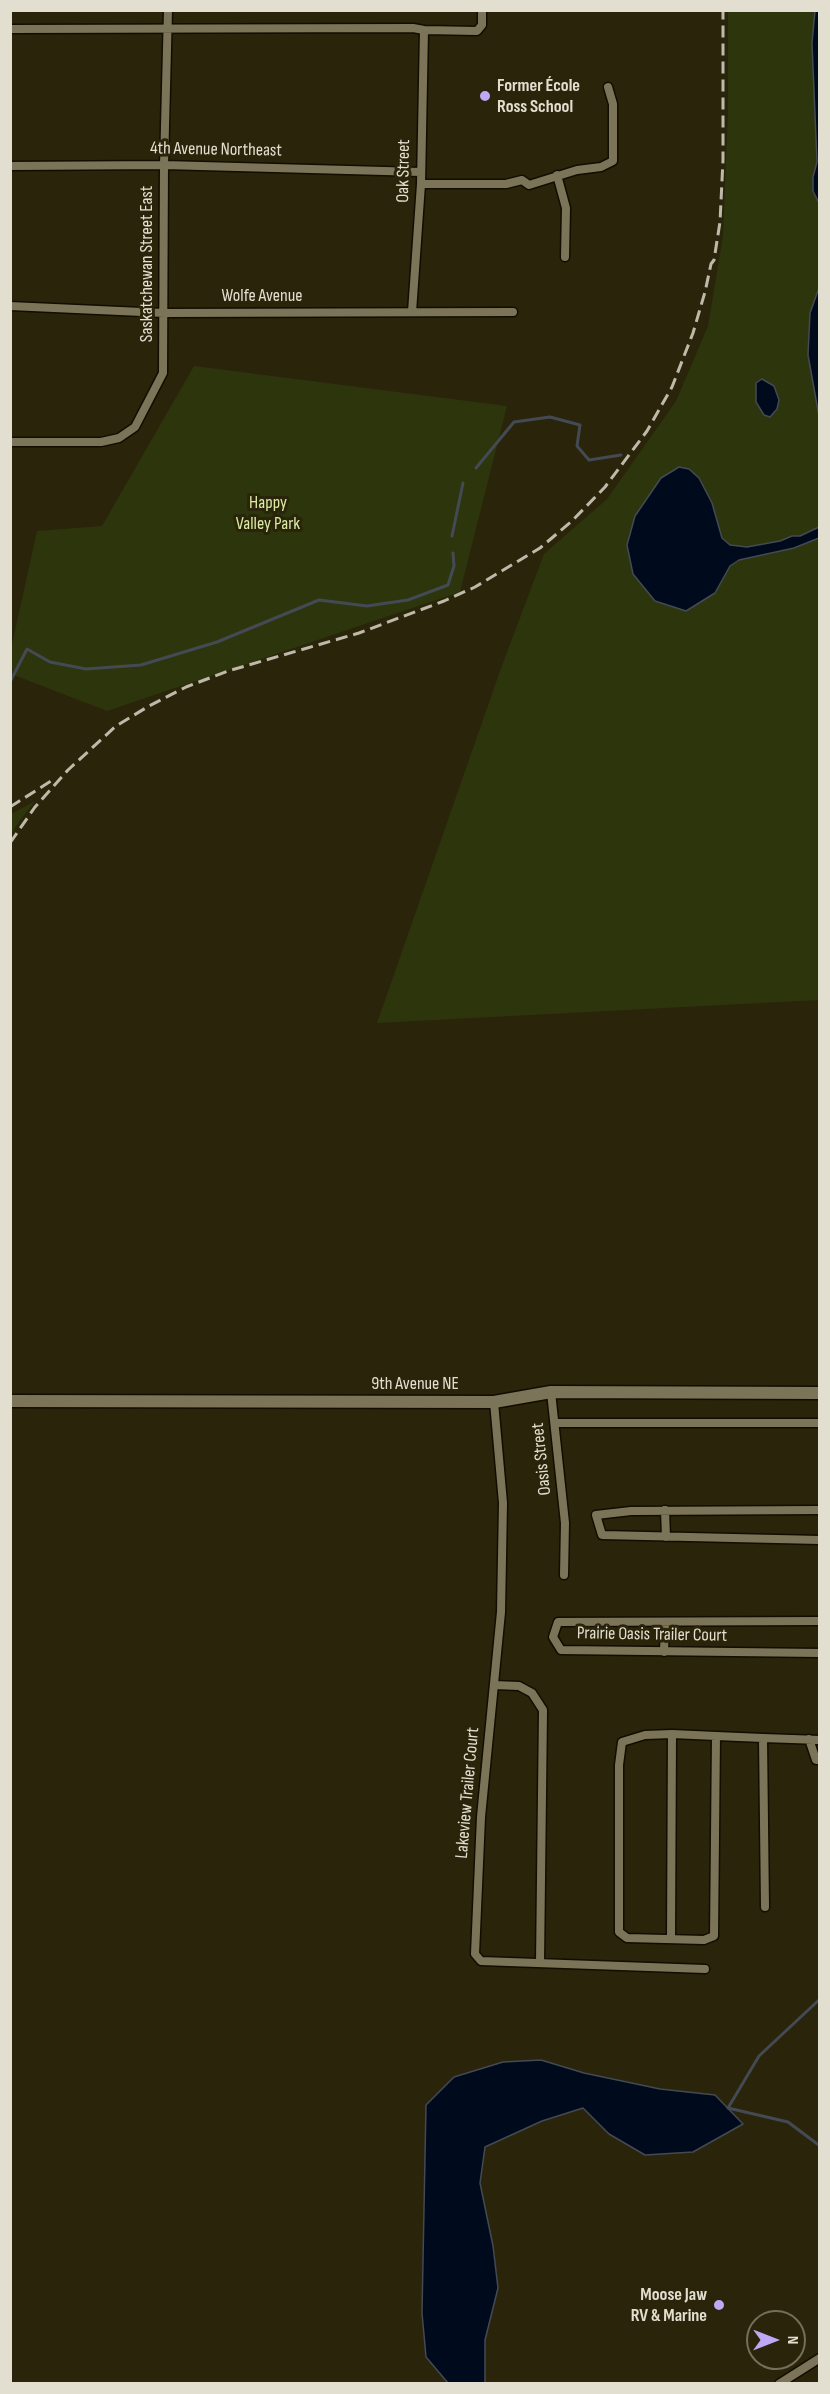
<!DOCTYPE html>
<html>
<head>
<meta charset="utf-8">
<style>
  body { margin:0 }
  #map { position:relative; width:830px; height:2394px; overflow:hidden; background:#2a240a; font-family:"Sofia Sans Condensed",sans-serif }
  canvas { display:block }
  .frame { position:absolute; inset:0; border:12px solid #e3dfd0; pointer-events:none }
  .north { position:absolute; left:746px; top:2310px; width:60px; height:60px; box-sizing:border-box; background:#2a240a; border:2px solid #746f59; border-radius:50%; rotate:90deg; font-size:16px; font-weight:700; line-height:24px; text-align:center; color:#e3dfd0 }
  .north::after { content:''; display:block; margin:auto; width:21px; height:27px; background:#bea9f5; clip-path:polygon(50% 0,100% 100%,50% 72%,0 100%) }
</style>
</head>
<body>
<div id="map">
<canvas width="830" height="2394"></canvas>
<div class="frame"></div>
<div class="north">N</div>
</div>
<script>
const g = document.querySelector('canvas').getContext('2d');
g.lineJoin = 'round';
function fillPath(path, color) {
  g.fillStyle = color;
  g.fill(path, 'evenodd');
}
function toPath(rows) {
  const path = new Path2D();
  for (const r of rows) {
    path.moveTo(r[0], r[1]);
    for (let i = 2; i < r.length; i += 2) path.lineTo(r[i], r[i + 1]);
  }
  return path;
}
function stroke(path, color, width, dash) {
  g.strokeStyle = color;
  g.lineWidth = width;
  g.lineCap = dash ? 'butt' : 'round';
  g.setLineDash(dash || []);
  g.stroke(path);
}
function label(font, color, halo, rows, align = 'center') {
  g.font = font + ' "Sofia Sans Condensed",sans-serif';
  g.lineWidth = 6;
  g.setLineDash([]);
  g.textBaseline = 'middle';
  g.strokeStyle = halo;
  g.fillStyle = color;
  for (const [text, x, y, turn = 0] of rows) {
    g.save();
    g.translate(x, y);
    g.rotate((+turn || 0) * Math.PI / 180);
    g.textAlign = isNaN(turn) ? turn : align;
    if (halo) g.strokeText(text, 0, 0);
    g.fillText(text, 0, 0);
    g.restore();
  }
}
fillPath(toPath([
  [728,11,819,11,819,1000,377,1023,500,671,544,554,607,499,676,401,708,326,723,236,728,112],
  [194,366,507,406,460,592,107,711,11,674,11,649,37,531,102,526],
  [35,801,16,826,11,835,11,814]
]), '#2d350d');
const water = toPath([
  [815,11,820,11,819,203,813,191,813,177,817,162,812,43,815,11],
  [819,288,819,416,808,355,810,313,819,288],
  [762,379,774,386,779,400,777,409,770,417,764,415,756,402,756,383,762,379],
  [679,467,689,469,699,478,712,503,722,538,730,545,747,547,780,541,792,536,800,536,819,527,819,538,794,548,739,560,730,566,715,593,686,611,655,601,633,574,627,545,635,516,661,478,679,467],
  [541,2060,584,2073,660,2089,715,2095,743,2124,693,2152,645,2155,609,2134,583,2108,542,2121,485,2147,480,2183,493,2246,498,2288,485,2340,485,2383,448,2383,426,2357,422,2313,426,2105,454,2077,503,2062,541,2060]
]);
fillPath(water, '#000a1d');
stroke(water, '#444a53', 1.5);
stroke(toPath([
  [476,468,514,422,550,417,580,425,577,446,589,460,621,455],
  [452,536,463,483],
  [10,682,27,649,50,662,86,669,141,665,217,642,319,600,367,606,408,600,448,585,454,566,453,553],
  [820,1999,759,2056,728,2108,788,2122,820,2146]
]), '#444a53', 3);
const street = toPath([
  [10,29,413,28,424,30,477,31,482,25,482,10],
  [10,166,164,165,421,172],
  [557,175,566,208,565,257],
  [421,184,506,184,522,180,529,185,577,170,601,167,613,161,613,104,608,87],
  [10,306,164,313,513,312],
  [412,312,421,184,424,30],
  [10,442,101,442,119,438,135,427,163,373,164,165,168,10],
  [551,1392,565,1523,564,1575],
  [494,1402,503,1503,501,1612,481,1817,475,1954,481,1961,705,1969],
  [555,1423,820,1423],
  [665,1510,666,1537],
  [820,1510,631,1511,596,1515,602,1535,820,1540],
  [820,1621,558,1622,553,1637,561,1650,820,1653],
  [664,1652,665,1623],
  [494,1685,519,1686,532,1693,543,1710,540,1963],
  [716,1736,714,1936,704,1940,627,1938,619,1932,619,1765,622,1742,645,1735,672,1734,716,1736,763,1738,820,1740],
  [763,1738,765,1907],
  [809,1739,816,1760,820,1760],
  [671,1939,672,1734],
  [779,2384,820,2358]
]);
const secondary = toPath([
  [10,1401,494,1402,551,1392,820,1393]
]);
stroke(street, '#130d00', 11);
stroke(secondary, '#130d00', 15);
stroke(street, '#7c7459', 8);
stroke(secondary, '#7c7459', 12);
stroke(toPath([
  [10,807,51,781],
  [10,843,35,807,68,770,116,726,149,706,186,687,228,671,359,633,444,601,475,587,540,548,572,521,605,487,647,431,672,387,693,333,705,292,711,264,714,260,720,222,723,160,723,10]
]), '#bebaa9', 3, [12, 6]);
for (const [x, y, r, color] of [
  [485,96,6,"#bea9f5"],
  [719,2305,6,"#bea9f5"]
]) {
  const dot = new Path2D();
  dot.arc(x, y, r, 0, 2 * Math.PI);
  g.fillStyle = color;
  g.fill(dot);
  stroke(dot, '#2a240a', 2);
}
label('bold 18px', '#e3dfd0', '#2a240a', [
  ["Former École",497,86],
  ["Ross School",497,107],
  ["Moose Jaw",707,2295,"right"],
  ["RV & Marine",707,2316,"right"]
], 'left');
label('18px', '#e3dfd0', '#2a240a', [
  ["4th Avenue Northeast",216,150,1],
  ["Oak Street",404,171,-89],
  ["Saskatchewan Street East",147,264,-90],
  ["Wolfe Avenue",262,296],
  ["9th Avenue NE",415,1384],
  ["Oasis Street",542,1459,-96],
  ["Prairie Oasis Trailer Court",652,1635,1],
  ["Lakeview Trailer Court",468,1793,-85]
]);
label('18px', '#d9eba3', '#2a240a', [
  ["Happy",268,503],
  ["Valley Park",268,524]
]);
</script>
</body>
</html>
